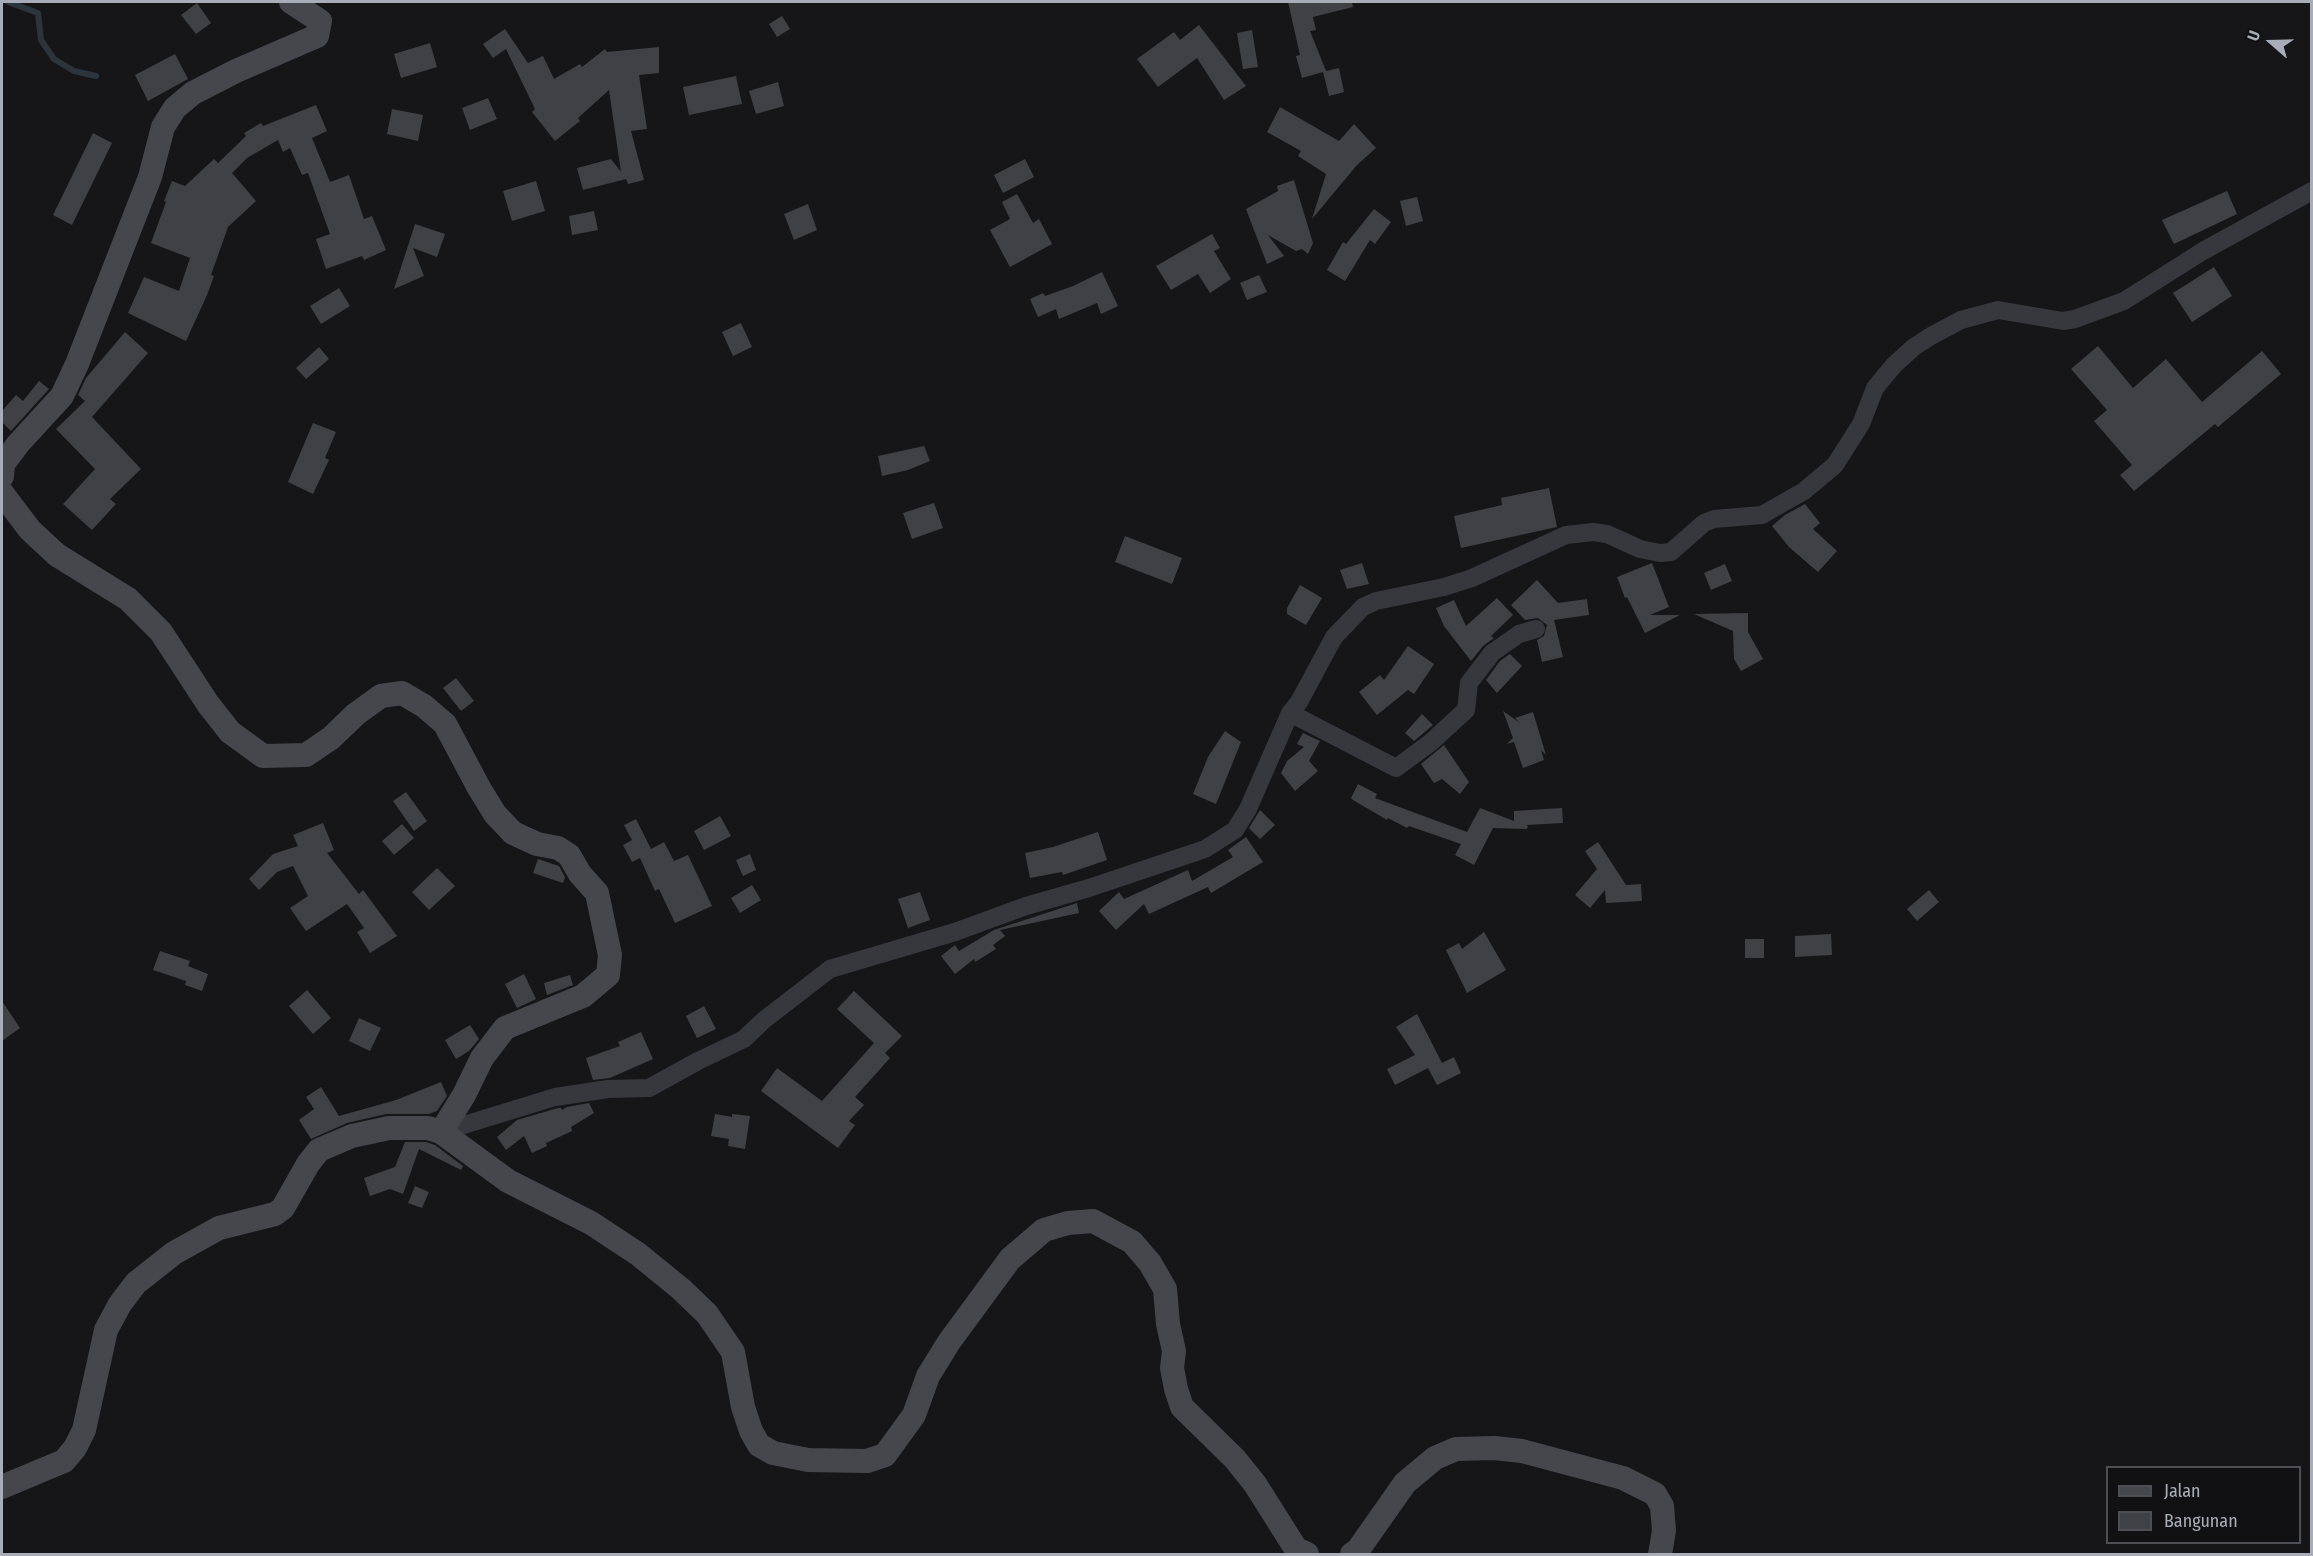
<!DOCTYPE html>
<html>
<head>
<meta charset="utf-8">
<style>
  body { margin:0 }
  #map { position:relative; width:2313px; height:1556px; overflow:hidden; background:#161618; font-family:"Fira Sans Condensed",sans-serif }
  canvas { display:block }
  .frame { position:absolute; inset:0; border:3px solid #a8adb8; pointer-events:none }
  .legend { position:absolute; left:2106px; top:1466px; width:195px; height:78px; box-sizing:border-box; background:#111113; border:2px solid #4d4f55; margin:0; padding:8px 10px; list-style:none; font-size:18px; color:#a8adb8 }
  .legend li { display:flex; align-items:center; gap:12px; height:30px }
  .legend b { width:30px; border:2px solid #4d4f55 }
  .north { position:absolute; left:2241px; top:12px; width:60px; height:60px; -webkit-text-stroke:4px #111113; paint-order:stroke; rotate:290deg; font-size:16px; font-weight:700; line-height:24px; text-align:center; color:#a8adb8 }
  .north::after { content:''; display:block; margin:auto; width:21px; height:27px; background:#a8adb8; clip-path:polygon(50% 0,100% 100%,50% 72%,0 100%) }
</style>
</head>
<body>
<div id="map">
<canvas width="2313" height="1556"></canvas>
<div class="frame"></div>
<ul class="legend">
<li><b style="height:8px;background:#45474d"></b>Jalan</li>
<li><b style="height:16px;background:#404145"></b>Bangunan</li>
</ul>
<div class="north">U</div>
</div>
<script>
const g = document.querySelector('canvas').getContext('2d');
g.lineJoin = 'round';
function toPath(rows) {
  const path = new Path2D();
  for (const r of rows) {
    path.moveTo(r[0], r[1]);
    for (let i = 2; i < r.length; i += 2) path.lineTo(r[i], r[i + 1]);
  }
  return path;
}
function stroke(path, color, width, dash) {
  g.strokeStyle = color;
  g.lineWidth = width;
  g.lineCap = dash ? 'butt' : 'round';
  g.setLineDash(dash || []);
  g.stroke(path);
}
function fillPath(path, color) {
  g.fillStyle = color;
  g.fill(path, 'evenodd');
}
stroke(toPath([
  [8,2,38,13,41,40,54,59,74,71,96,76]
]), '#2c353c', 6);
fillPath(toPath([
  [1288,2,1352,2,1353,7,1313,17,1316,30,1310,31,1326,71,1339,68,1344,92,1329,96,1323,72,1302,78,1296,56,1300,55],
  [197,3,211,23,196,34,181,15],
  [782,16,790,29,777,37,769,24],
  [1199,25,1246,86,1224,100,1197,58,1158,87,1137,59,1174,32,1180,40],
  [505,29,528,63,543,56,554,79,580,64,582,67,605,49,607,52,659,47,659,73,639,75,647,129,631,131,644,180,628,184,626,179,583,190,577,168,611,159,621,172,609,90,578,118,580,121,555,141,532,112,535,109,506,49,493,58,483,44],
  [1252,30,1258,67,1243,69,1237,33],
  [430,43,437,67,401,78,394,54],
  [175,54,188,79,148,101,135,75],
  [736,76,742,104,689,115,683,87],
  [778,82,784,106,756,114,749,91],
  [488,98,497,119,470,130,462,108],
  [316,105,327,131,312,138,330,182,349,175,364,219,372,216,386,250,364,260,362,256,326,269,316,239,330,234,308,173,302,175,290,148,283,152,278,140,247,158,232,173,256,201,228,227,211,275,214,276,207,295,186,341,128,313,144,277,179,291,190,258,151,243,166,202,164,201,172,181,185,186,214,159,218,163,246,136,244,133,261,123,263,126],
  [1280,107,1339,141,1354,124,1376,148,1357,165,1312,219,1326,174,1298,156,1301,151,1267,132],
  [392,109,423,115,418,141,387,134],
  [93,133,112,143,72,225,53,215],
  [1025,159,1034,177,1003,193,994,175],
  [1294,180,1313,243,1308,254,1302,249,1296,251,1268,235,1284,256,1267,264,1246,209,1278,191,1277,186],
  [536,181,545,211,512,221,503,191],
  [2227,191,2237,214,2174,244,2162,220],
  [1017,194,1033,223,1039,219,1052,244,1010,267,990,230,1010,219,1002,202],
  [1417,197,1423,221,1406,226,1400,201],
  [808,204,817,230,794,240,784,214],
  [1374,209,1391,222,1375,244,1370,240,1345,281,1327,270,1343,242,1346,244],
  [594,211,598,230,572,235,569,216],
  [415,224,445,234,437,257,413,248,424,276,394,289],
  [1212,234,1220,248,1214,251,1231,279,1210,293,1198,274,1171,290,1156,266],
  [2214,267,2232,296,2192,322,2173,293],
  [1102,272,1118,306,1101,314,1097,303,1059,319,1056,309,1038,317,1030,299,1043,293,1045,296,1073,286],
  [1259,275,1267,292,1247,300,1240,283],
  [339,288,350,306,321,324,310,306],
  [741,323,752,347,733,356,722,332],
  [125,332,148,353,92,417,141,469,110,499,116,504,92,530,63,504,95,469,56,429,85,401,78,395,86,378],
  [2098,346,2133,388,2166,359,2202,402,2262,351,2281,374,2218,427,2215,424,2134,491,2120,475,2132,465,2094,421,2107,410,2071,369],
  [319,347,329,359,306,379,296,368],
  [39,381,49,389,11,431,2,422,2,411,16,395,23,401],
  [313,423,336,432,325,458,329,460,313,494,288,482],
  [924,446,930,461,908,470,882,476,878,456],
  [1549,488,1557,527,1461,548,1454,516,1502,505,1501,498],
  [934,503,943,528,912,539,903,513],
  [1805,504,1820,523,1813,529,1837,551,1818,572,1789,547,1772,526,1785,515],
  [1125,536,1182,558,1172,584,1115,562],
  [1362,563,1369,584,1347,589,1340,570],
  [1652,563,1669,607,1650,615,1680,615,1645,633,1627,597,1625,598,1617,577],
  [1725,564,1732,581,1711,590,1704,573],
  [1537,580,1558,603,1587,599,1589,615,1554,620,1563,657,1542,662,1537,640,1544,636,1547,625,1538,618,1525,620,1511,605],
  [1300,585,1322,598,1306,625,1287,614,1287,608],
  [1497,598,1513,615,1491,636,1494,638,1483,646,1471,661,1444,626,1436,608,1454,600,1466,626],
  [1748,613,1748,632,1763,659,1741,671,1734,659,1733,631,1694,614],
  [1408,646,1434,664,1414,694,1408,690,1377,715,1359,692,1380,675,1384,680],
  [1510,654,1522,666,1497,693,1486,680,1500,661],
  [456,678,474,701,461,711,443,688],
  [1503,711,1520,723,1515,718,1533,712,1546,755,1541,750,1544,760,1523,768,1514,742,1507,744,1513,738],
  [1422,714,1433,725,1414,741,1405,733],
  [1225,731,1241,742,1216,804,1193,794,1208,757],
  [1303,733,1320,741,1309,761,1318,771,1295,791,1281,773,1287,761,1304,747,1297,744],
  [1444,745,1469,782,1460,794,1442,779,1434,783,1421,764],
  [1358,784,1377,794,1375,798,1467,832,1480,808,1514,821,1514,811,1562,808,1563,823,1526,825,1528,826,1527,829,1493,828,1474,865,1455,855,1461,844,1409,826,1407,828,1388,818,1387,820,1353,800,1351,798],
  [406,792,427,821,414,831,393,801],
  [1260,810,1275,825,1260,839,1249,828],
  [720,816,731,836,704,850,694,831],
  [636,819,651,849,664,842,674,861,688,855,712,906,675,923,659,889,655,891,640,858,632,862,623,845,632,840,624,825],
  [323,823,334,850,327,853,359,894,363,890,397,936,370,953,357,932,364,928,347,904,306,931,290,908,308,896,293,866,277,872,259,890,249,879,273,854,298,846,293,835],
  [402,824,414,838,394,855,382,841],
  [1098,832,1107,860,1063,875,1062,872,1030,878,1025,853,1053,847],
  [1246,837,1263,862,1211,893,1208,887,1149,914,1144,904,1116,930,1099,911,1119,892,1124,899,1188,870,1192,881,1233,857,1228,850],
  [1598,842,1626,885,1641,884,1642,901,1606,903,1605,890,1590,908,1575,895,1597,869,1585,851],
  [750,854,756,870,743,876,736,860],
  [538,859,559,866,565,877,563,883,533,873],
  [437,868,455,886,429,910,412,892],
  [752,885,761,900,740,913,731,898],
  [1929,890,1939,902,1917,921,1907,909],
  [920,892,930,920,908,928,898,899],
  [1077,903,1079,913,1000,930,1005,936,993,945,996,949,975,962,974,959,955,974,941,956,955,945,959,951,994,930],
  [1484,932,1506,970,1467,993,1446,950,1459,943,1462,949],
  [1831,934,1832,955,1795,957,1795,936],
  [1745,939,1764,939,1764,958,1745,958],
  [160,951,190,961,188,966,208,974,202,991,185,985,186,981,153,970],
  [524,974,536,999,517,1008,505,984],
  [570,975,573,985,547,995,544,983],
  [307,990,331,1018,313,1034,289,1006],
  [854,991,902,1036,885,1053,890,1058,855,1097,864,1105,849,1121,855,1125,838,1148,761,1091,777,1068,822,1101,874,1043,837,1009],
  [2,1001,20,1028,2,1041],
  [704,1006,716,1029,697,1038,686,1016],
  [1417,1014,1442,1063,1454,1057,1461,1073,1437,1085,1428,1068,1395,1085,1387,1069,1415,1055,1396,1027],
  [359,1018,381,1028,370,1051,349,1041],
  [470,1025,479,1039,469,1051,456,1059,445,1040],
  [641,1032,653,1059,610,1078,593,1080,586,1058,620,1046,618,1042],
  [441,1082,447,1096,437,1111,429,1114,386,1114,347,1123,311,1139,299,1120,314,1109,306,1097,321,1087,339,1116,396,1100],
  [589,1103,594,1113,571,1127,572,1131,546,1143,547,1146,532,1153,524,1136,506,1150,497,1137,517,1120,558,1108,561,1108,562,1110,567,1107],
  [715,1114,732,1117,732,1114,750,1116,745,1149,728,1146,729,1139,711,1136],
  [405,1142,426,1142,435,1145,463,1166,461,1170,419,1149,403,1194,390,1189,370,1196,364,1178,395,1167],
  [415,1186,429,1192,422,1208,408,1203]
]), '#404145');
stroke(toPath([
  [1290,713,1396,768,1430,743,1466,710,1469,683,1492,653,1519,634,1536,629],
  [441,1132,555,1097,608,1089,649,1088,698,1061,744,1039,764,1020,830,969,955,932,1026,906,1089,888,1205,849,1235,830,1248,809,1290,713,1299,702,1334,637,1363,607,1376,601,1444,587,1472,578,1566,535,1593,532,1607,534,1640,549,1660,553,1671,552,1704,523,1714,519,1762,515,1804,491,1835,465,1861,424,1875,388,1894,365,1914,347,1931,336,1961,320,1998,310,2063,321,2075,319,2124,301,2203,251,2312,191]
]), '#37383d', 18);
stroke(toPath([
  [2,476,3,464,18,444,62,396,77,364,150,177,163,127,175,108,193,93,236,71,317,36,320,21,291,2],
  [2,493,30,530,57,555,128,599,161,632,208,704,230,732,263,756,306,755,331,738,356,714,381,696,402,693,424,706,445,724,479,788,495,814,513,833,537,844,558,848,569,855,580,874,597,893,610,955,608,975,583,996,505,1028,482,1058,464,1095,441,1132],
  [2,1487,64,1461,75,1448,84,1430,106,1330,120,1304,136,1283,174,1253,219,1228,275,1214,283,1208,308,1164,319,1150,352,1136,389,1128,428,1128,441,1132,508,1181,591,1223,638,1254,681,1289,707,1314,733,1352,743,1407,751,1431,759,1445,773,1453,808,1460,867,1461,885,1455,914,1415,928,1376,949,1342,1010,1259,1044,1230,1068,1223,1093,1221,1132,1242,1150,1263,1165,1289,1168,1324,1174,1351,1172,1368,1176,1389,1182,1407,1235,1459,1255,1484,1296,1549,1307,1554],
  [1352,1554,1358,1550,1405,1483,1435,1458,1456,1449,1494,1448,1522,1451,1623,1478,1655,1494,1662,1506,1664,1531,1660,1554]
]), '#45474d', 24);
</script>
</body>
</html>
